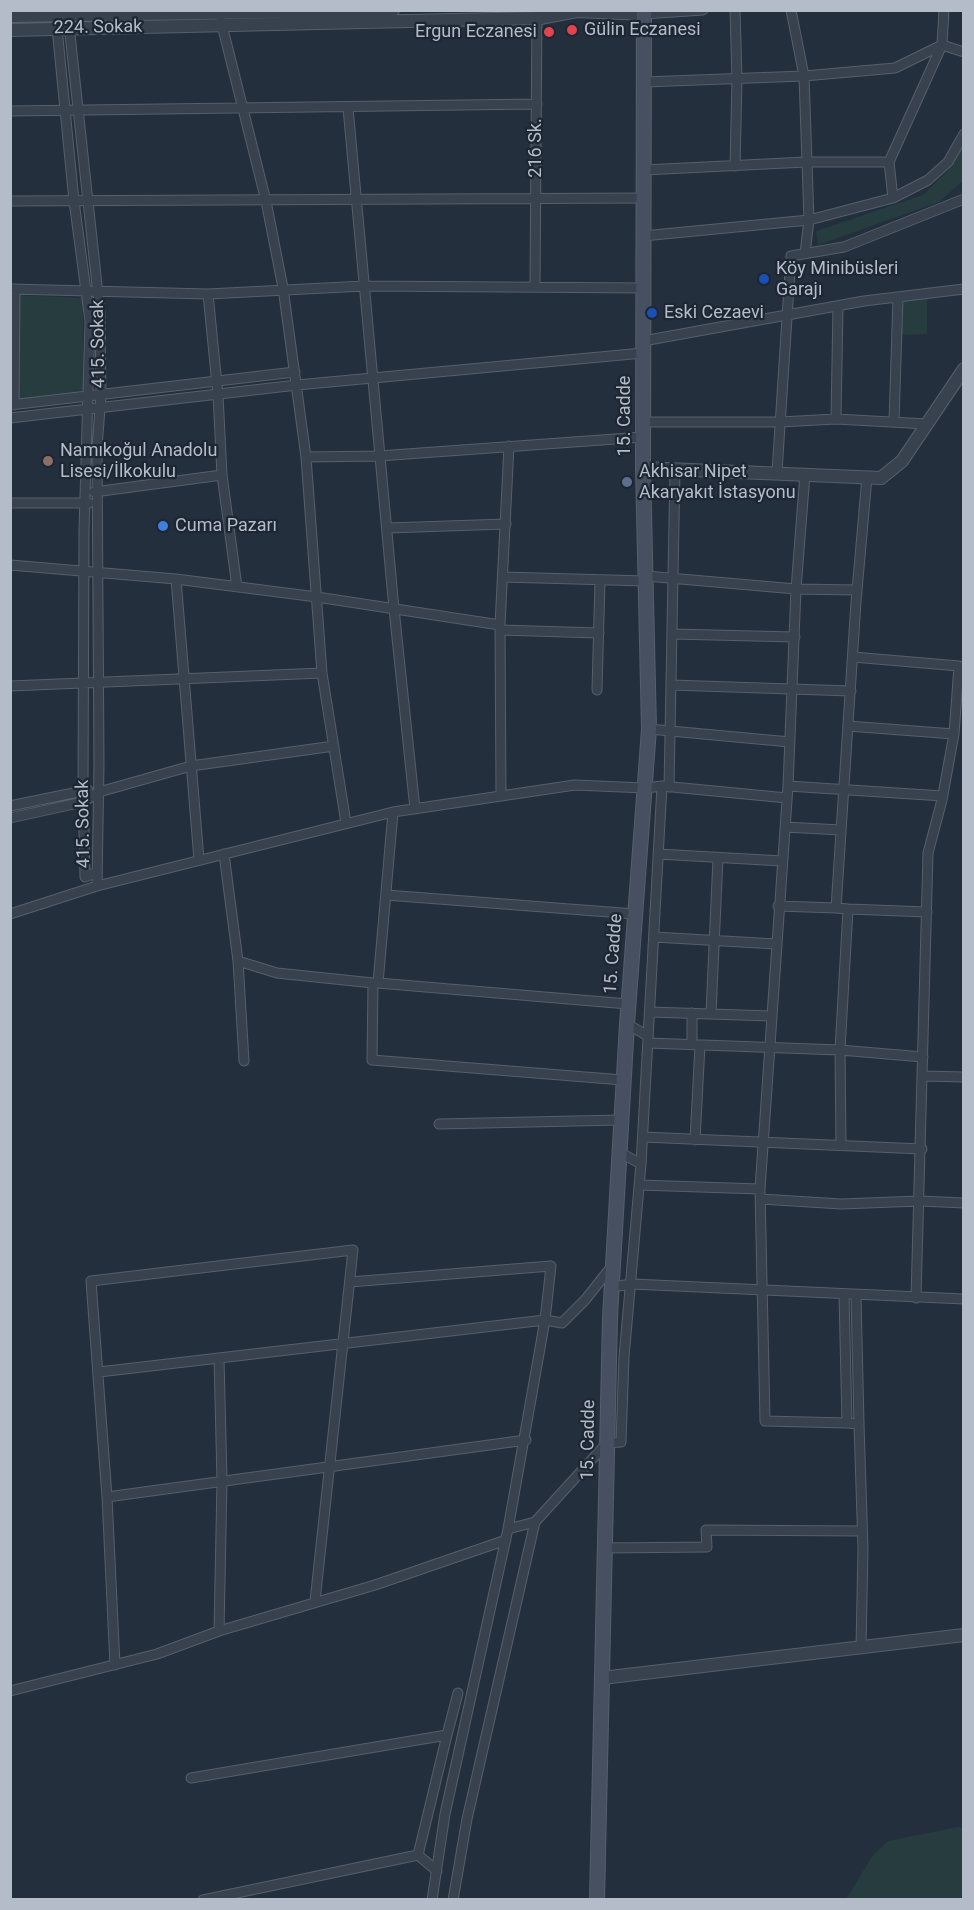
<!DOCTYPE html>
<html>
<head>
<meta charset="utf-8">
<style>
  body { margin:0 }
  #map { position:relative; width:974px; height:1910px; overflow:hidden; background:#242f3e; font-family:Roboto,sans-serif }
  canvas { display:block }
  .frame { position:absolute; inset:0; border:12px solid #b4bcc9; pointer-events:none }
</style>
</head>
<body>
<div id="map">
<canvas width="974" height="1910"></canvas>
<div class="frame"></div>
</div>
<script>
const g = document.querySelector('canvas').getContext('2d');
g.lineJoin = 'round';
function fillPath(path, color) {
  g.fillStyle = color;
  g.fill(path, 'evenodd');
}
function toPath(rows) {
  const path = new Path2D();
  for (const r of rows) {
    path.moveTo(r[0], r[1]);
    for (let i = 2; i < r.length; i += 2) path.lineTo(r[i], r[i + 1]);
  }
  return path;
}
function stroke(path, color, width, dash) {
  g.strokeStyle = color;
  g.lineWidth = width;
  g.lineCap = dash ? 'butt' : 'round';
  g.setLineDash(dash || []);
  g.stroke(path);
}
function label(font, color, halo, rows, align = 'center') {
  g.font = font + ' Roboto,sans-serif';
  g.lineWidth = 4.5;
  g.setLineDash([]);
  g.textBaseline = 'middle';
  g.strokeStyle = halo;
  g.fillStyle = color;
  for (const [text, x, y, turn = 0] of rows) {
    g.save();
    g.translate(x, y);
    g.rotate((+turn || 0) * Math.PI / 180);
    g.textAlign = isNaN(turn) ? turn : align;
    if (halo) g.strokeText(text, 0, 0);
    g.fillText(text, 0, 0);
    g.restore();
  }
}
fillPath(toPath([
  [963,143,963,181,939,202,818,245,816,231,923,195,947,172],
  [15,295,83,298,83,392,14,400],
  [927,297,927,334,901,335,900,300],
  [958,1827,963,1828,963,1899,846,1899,873,1855,888,1841]
]), '#263c3f');
const minor = toPath([
  [735,10,737,79,735,166],
  [791,10,804,76,809,220,805,253],
  [644,14,703,10],
  [70,15,57,28,74,201,90,321,84,531,83,789,85,877,97,872],
  [221,21,266,201,283,288,306,457,322,673,346,823],
  [69,25,100,313,101,395,97,448,99,765,97,886],
  [644,82,804,76,895,68,942,45,964,52],
  [348,108,394,609,415,809],
  [10,111,537,104],
  [644,170,806,162,889,162],
  [893,198,889,162,942,45,944,10],
  [10,201,644,198],
  [643,236,809,220,893,198,928,180,948,162,964,134],
  [535,285,537,10],
  [10,289,208,294,364,286,643,288],
  [208,294,218,395,222,475,237,587],
  [643,341,864,301,964,289],
  [10,405,295,372],
  [14,405,15,289],
  [10,418,297,385,643,353],
  [836,419,838,306],
  [643,422,780,422,836,419,927,424],
  [894,422,898,297],
  [306,457,379,456,643,437],
  [777,472,791,256,844,247,964,199],
  [805,474,796,589,788,786,760,1189,765,1421,847,1423,844,1295],
  [94,492,222,475],
  [10,503,89,503],
  [388,528,506,524],
  [10,565,176,579,317,597,500,625],
  [646,576,796,589,857,590],
  [503,577,646,581],
  [176,579,199,860],
  [500,630,599,633],
  [672,634,795,637],
  [853,657,959,666,954,734,942,800,928,853,916,1298],
  [671,685,851,691],
  [10,686,322,673],
  [597,690,600,580],
  [848,726,954,734],
  [649,729,790,742],
  [788,786,943,796],
  [669,787,675,470],
  [501,796,500,625,509,446],
  [10,806,88,790],
  [393,812,378,983,373,983,372,1060,623,1080],
  [10,818,83,802,99,792,191,766,334,746],
  [785,827,841,830],
  [224,854,238,961,244,1061],
  [658,854,782,861],
  [386,895,635,914],
  [778,906,836,908],
  [848,909,927,912],
  [10,914,97,886,393,812,575,785,645,788,662,786,787,798],
  [654,937,776,944],
  [238,961,277,973,373,983],
  [378,983,628,1004],
  [650,1012,771,1016],
  [692,1013,692,1044],
  [711,1013,718,858],
  [627,1024,648,1036],
  [648,1043,840,1050,923,1057],
  [923,1076,964,1077],
  [439,1124,621,1120],
  [643,1137,922,1149],
  [695,1140,700,1045],
  [841,1145,840,1050,848,909,836,908,856,602,867,477],
  [619,1152,641,1164],
  [639,1185,760,1189],
  [761,1199,841,1204,920,1201,964,1203],
  [611,1287,632,1284,964,1299],
  [856,1296,859,1424],
  [219,1358,222,1481,219,1631],
  [99,1372,545,1320,551,1266,350,1282],
  [847,1423,859,1424,863,1549,861,1647],
  [107,1497,526,1440],
  [508,1529,545,1320,562,1323,585,1300,612,1266],
  [605,1548,707,1547,706,1530,862,1531],
  [115,1665,107,1497,91,1281,353,1250,315,1601],
  [10,1691,157,1654,219,1631,375,1585,506,1540],
  [191,1778,447,1735,458,1693],
  [418,1855,447,1735],
  [203,1900,418,1855,437,1871],
  [432,1900,445,1814,508,1529,535,1522,607,1443,621,1442,624,1357,641,1164,662,786],
  [453,1900,467,1819,535,1522]
]);
const tertiary = toPath([
  [10,16,393,10],
  [10,30,540,18,577,11,644,14],
  [643,468,881,478,902,461,964,369],
  [602,1678,964,1635]
]);
const secondary = toPath([
  [597,1900,610,1317,627,1024,649,729,643,468,644,10]
]);
stroke(minor, '#565f6c', 11);
stroke(tertiary, '#565f6c', 14);
stroke(secondary, '#565f6c', 16);
stroke(minor, '#38414e', 9);
stroke(tertiary, '#38414e', 12);
stroke(secondary, '#465061', 14);
for (const [x, y, r, color] of [
  [572,30,6,"#e0444e"],
  [549,32,6,"#e0444e"],
  [764,279,6,"#1a4fb4"],
  [652,313,6,"#1a4fb4"],
  [48,461,6,"#8d6e63"],
  [627,482,6,"#5c6f8a"],
  [163,526,6,"#3f7fe0"]
]) {
  const dot = new Path2D();
  dot.arc(x, y, r, 0, 2 * Math.PI);
  g.fillStyle = color;
  g.fill(dot);
  stroke(dot, '#1d2633', 2);
}
label('18px', '#b4bcc9', '#1d2633', [
  ["224. Sokak",98,28,-1],
  ["216 Sk.",536,148,-90],
  ["415. Sokak",99,344,-91],
  ["15. Cadde",625,416,-90],
  ["415. Sokak",84,824,-91],
  ["15. Cadde",614,954,-86],
  ["15. Cadde",589,1440,-89]
]);
label('18px', '#b4bcc9', '#1d2633', [
  ["Gülin Eczanesi",584,30],
  ["Ergun Eczanesi",537,32,"right"],
  ["Köy Minibüsleri",776,269],
  ["Garajı",776,290],
  ["Eski Cezaevi",664,313],
  ["Namıkoğul Anadolu",60,451],
  ["Lisesi/İlkokulu",60,472],
  ["Akhisar Nipet",639,472],
  ["Akaryakıt İstasyonu",639,493],
  ["Cuma Pazarı",175,526]
], 'left');
</script>
</body>
</html>
